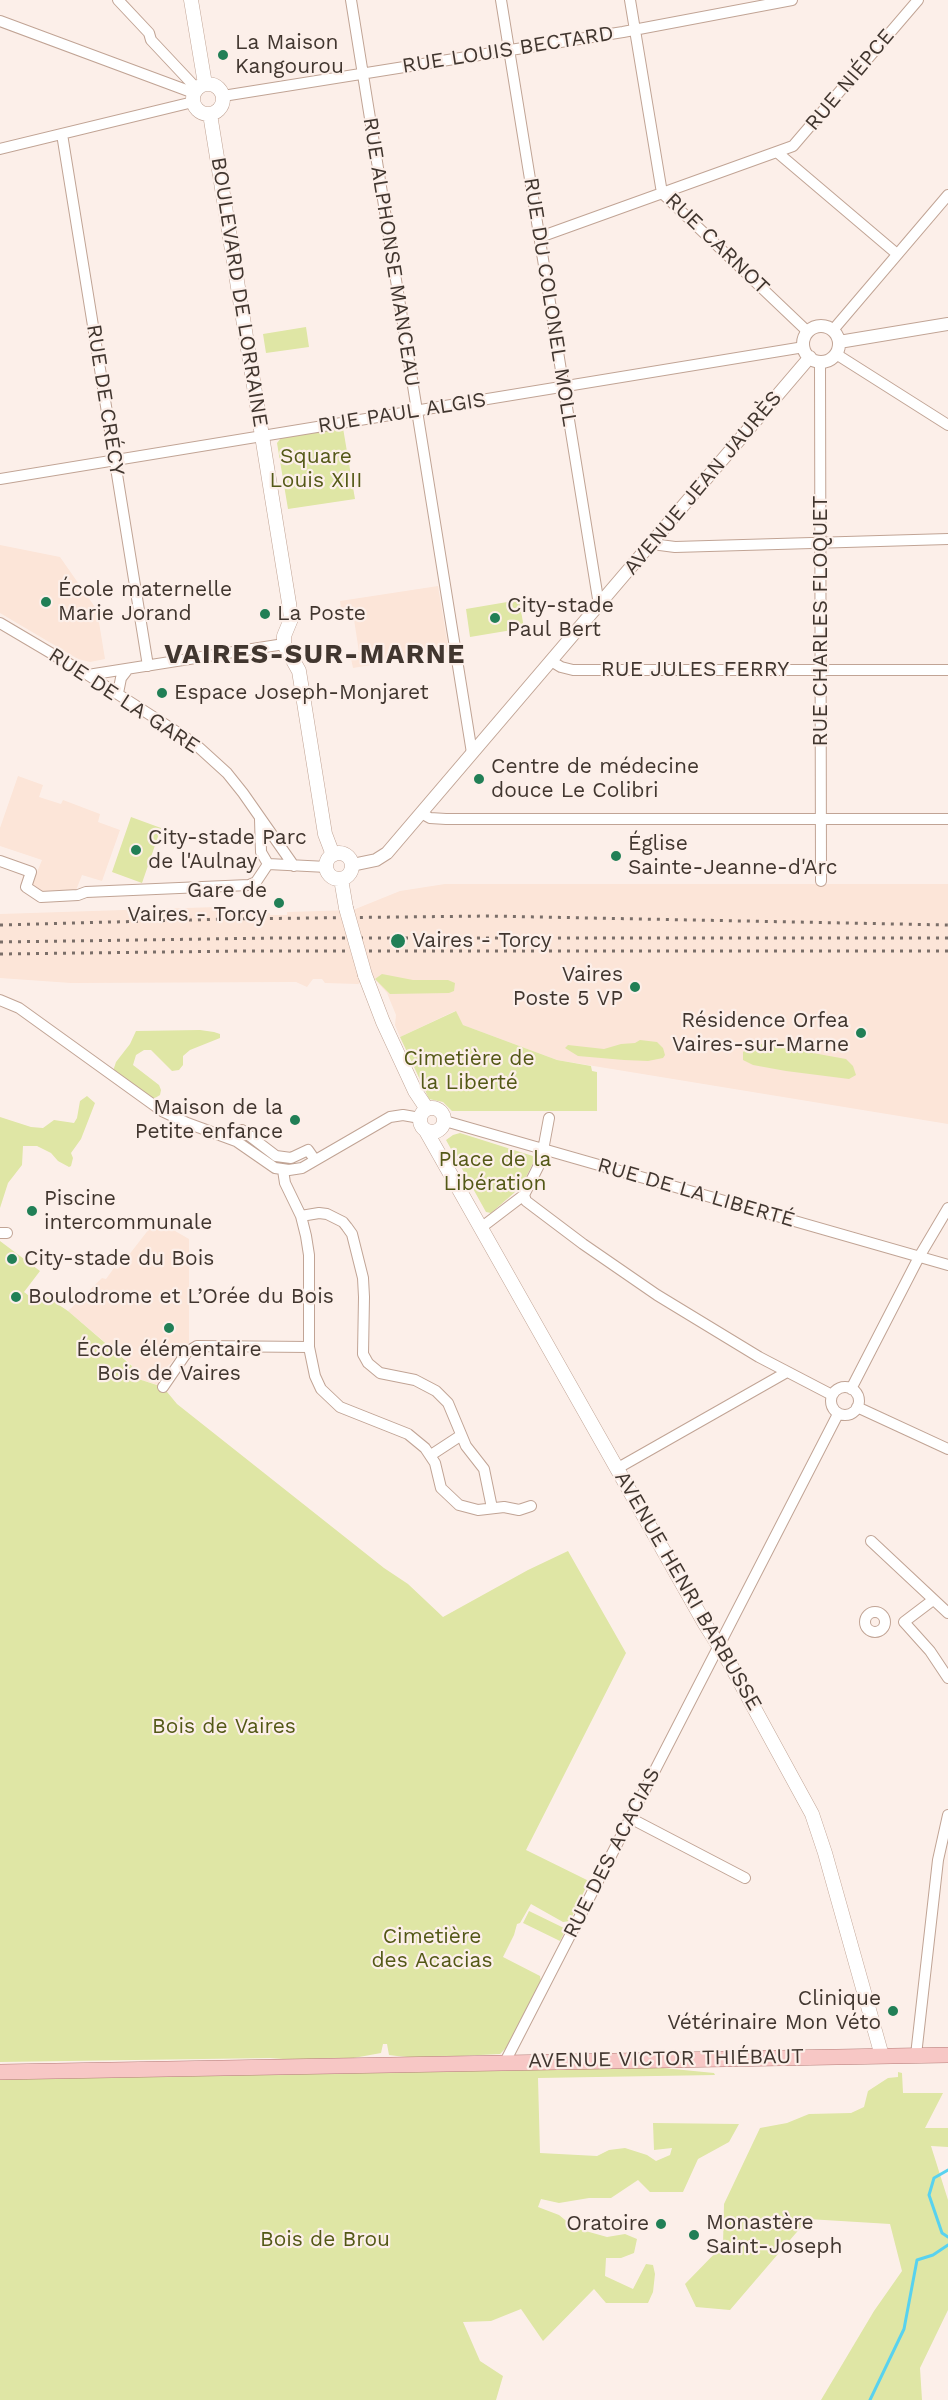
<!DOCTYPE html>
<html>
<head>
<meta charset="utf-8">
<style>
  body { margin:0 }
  canvas { display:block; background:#fcefe9 }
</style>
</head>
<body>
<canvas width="948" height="2400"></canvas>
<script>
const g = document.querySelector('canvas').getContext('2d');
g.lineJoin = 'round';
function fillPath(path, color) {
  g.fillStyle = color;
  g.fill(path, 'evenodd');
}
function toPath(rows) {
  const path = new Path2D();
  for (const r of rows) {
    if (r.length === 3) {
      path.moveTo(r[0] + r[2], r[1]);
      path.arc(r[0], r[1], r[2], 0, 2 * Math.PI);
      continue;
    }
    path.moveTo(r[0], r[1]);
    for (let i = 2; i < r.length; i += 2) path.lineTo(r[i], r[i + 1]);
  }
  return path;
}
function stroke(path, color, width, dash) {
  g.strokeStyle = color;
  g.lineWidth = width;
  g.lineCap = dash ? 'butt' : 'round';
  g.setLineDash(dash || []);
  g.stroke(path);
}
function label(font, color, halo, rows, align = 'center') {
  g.font = font + ' "Work Sans",sans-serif';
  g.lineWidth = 4.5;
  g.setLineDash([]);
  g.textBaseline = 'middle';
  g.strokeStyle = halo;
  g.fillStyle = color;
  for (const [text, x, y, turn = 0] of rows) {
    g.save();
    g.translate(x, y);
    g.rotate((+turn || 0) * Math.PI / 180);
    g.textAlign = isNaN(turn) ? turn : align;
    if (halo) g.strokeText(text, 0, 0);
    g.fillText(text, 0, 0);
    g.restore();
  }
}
fillPath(toPath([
  [0,545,60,557,97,610,105,659,90,662,78,659,0,613],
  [438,586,449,652,353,668,350,654,359,652,353,613,342,615,340,601],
  [18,776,43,785,39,797,61,804,63,800,100,814,98,822,120,830,102,881,82,875,75,893,53,895,31,887,42,860,0,846,0,828],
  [445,884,948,884,948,1124,557,1060,463,1025,455,1011,400,1037,395,1025,396,1015,387,993,373,977,358,984,325,983,322,979,313,979,307,987,296,982,71,983,0,978,0,914,217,907,233,914,270,913,270,915,287,915,287,912,353,910,400,891],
  [156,1220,189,1239,189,1343,167,1367,170,1370,158,1385,129,1376,132,1365,68,1311,102,1278,106,1279,114,1268,118,1269]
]), '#fce5d8');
fillPath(toPath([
  [306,327,309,347,266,353,263,334],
  [343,428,355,499,288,509,277,443,281,438],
  [519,600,524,628,470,637,466,609],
  [131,817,161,828,142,883,112,872],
  [382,974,413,980,448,980,455,983,454,991,449,993,390,994,375,979],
  [456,1011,463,1025,557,1060,591,1066,592,1071,597,1072,597,1111,452,1111,443,1102,429,1099,400,1037],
  [200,1030,214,1032,220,1034,220,1038,190,1050,183,1056,183,1065,179,1070,172,1071,151,1050,144,1050,136,1055,133,1065,159,1085,161,1090,160,1095,155,1098,143,1099,113,1071,116,1062,130,1044,136,1031],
  [640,1040,657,1042,663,1048,665,1055,663,1058,648,1061,624,1060,578,1056,565,1048,568,1045,604,1049,621,1044,635,1043],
  [763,1044,846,1059,853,1066,856,1075,849,1079,786,1071,753,1065,743,1060,743,1052,751,1046],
  [87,1096,95,1103,81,1139,71,1153,73,1158,71,1166,69,1167,58,1161,51,1153,37,1146,23,1146,22,1165,8,1183,0,1208,0,1117,31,1127,43,1128,54,1120,74,1123,77,1118,80,1101],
  [460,1133,536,1157,526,1177,514,1193,491,1213,486,1212,446,1140,453,1135],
  [0,1241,40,1271,24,1292,37,1302,47,1297,68,1311,132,1366,129,1376,163,1387,177,1404,384,1568,408,1584,443,1617,528,1570,568,1551,626,1653,526,1850,589,1881,570,1921,563,1922,531,1904,520,1923,517,1924,514,1935,503,1957,540,1976,541,1982,507,2047,500,2054,420,2058,397,2056,389,2055,387,2044,383,2044,381,2053,348,2059,296,2060,270,2058,0,2062],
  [529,1911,566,1929,560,1941,523,1923],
  [653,2067,714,2073,715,2075,538,2078,540,2153,597,2156,609,2150,625,2148,647,2155,656,2161,670,2155,672,2148,654,2150,653,2123,739,2124,729,2142,698,2159,683,2192,650,2192,638,2180,611,2198,589,2198,559,2203,541,2199,538,2207,559,2215,575,2228,607,2237,625,2234,637,2239,634,2253,621,2258,606,2258,605,2276,633,2289,646,2264,653,2265,655,2274,653,2292,648,2303,606,2303,594,2289,543,2341,521,2309,491,2321,463,2322,480,2361,503,2376,496,2400,0,2400,0,2077],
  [898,2072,902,2073,903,2093,943,2093,925,2128,948,2128,948,2147,931,2146,948,2200,948,2310,920,2368,922,2400,821,2400,874,2311,902,2271,890,2224,808,2219,730,2310,696,2307,685,2284,723,2245,724,2204,760,2128,787,2123,809,2114,851,2113,864,2107,868,2091,888,2078,898,2077]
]), '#dfe6a5');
stroke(toPath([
  [948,2170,934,2178,929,2195,942,2233,948,2237],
  [870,2400,904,2329,917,2260,933,2255,948,2245]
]), '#58d2ef', 3);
const minor = toPath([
  [118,0,149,33,151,40,197,89],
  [351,0,472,753],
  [501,0,599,605],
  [630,0,662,193,808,332],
  [0,21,194,93],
  [223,96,623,32,792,0],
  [62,134,148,666],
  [0,149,193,102],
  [778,153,897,254],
  [540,237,793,146,918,0],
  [833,330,948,195],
  [836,354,948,425],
  [820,361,821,881],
  [0,479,804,347],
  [652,544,675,547,948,539],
  [0,623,88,675,194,743,227,773,243,793,294,866],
  [551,661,561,667,573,670,948,670],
  [88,675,284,644],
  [118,693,121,678,128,669],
  [421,813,430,818,446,819,948,819],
  [260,819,261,852,268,864,327,867],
  [0,861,31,872,26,887,41,897,78,895,86,892,249,885,256,882,268,864],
  [0,1000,19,1008,162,1111,187,1123,236,1141,275,1168,289,1170,302,1168,390,1117,403,1115,420,1118],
  [445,1121,948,1265],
  [242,1130,276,1156,291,1158,308,1150,315,1160],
  [283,1170,285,1183,301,1216,306,1236,309,1255,309,1347,315,1376,321,1389,340,1407,408,1434,425,1448,435,1463,441,1488,459,1505,478,1510,504,1507,519,1510,531,1506],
  [524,1195,526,1201,583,1244,657,1295,759,1357,832,1395],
  [301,1216,319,1213,327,1214,343,1222,347,1227,352,1234,363,1278,364,1297,363,1354,368,1363,380,1373,415,1380,436,1391,448,1403,466,1446,484,1469,492,1508],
  [482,1227,524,1195,541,1161,549,1118],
  [0,1233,7,1233],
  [163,1387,187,1352,197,1346,309,1347],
  [845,1401,14],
  [851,1389,919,1257,948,1208],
  [857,1407,948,1449],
  [431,1455,460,1436],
  [618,1468,787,1372],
  [871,1541,948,1613],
  [933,1600,904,1622,930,1651,948,1678],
  [875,1622,10],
  [630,1818,745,1878],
  [916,2055,938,1860,948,1815],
  [505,2062,838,1414]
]);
const tertiary = toPath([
  [821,344,18],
  [839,342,948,324],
  [352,865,376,860,387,853,810,357]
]);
const secondary = toPath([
  [191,0,205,84],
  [208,99,15],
  [210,114,289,603,291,619,284,636,284,644,299,671,325,834,333,855],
  [339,866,13],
  [341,879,346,908],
  [365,975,383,1022,415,1091,427,1109],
  [432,1120,12],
  [426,1131,705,1624,729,1662,812,1814,825,1853,882,2056]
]);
const primary = toPath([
  [0,2072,948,2055]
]);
stroke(minor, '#c1a495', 12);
stroke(tertiary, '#c1a495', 14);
stroke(secondary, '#c1a495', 15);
stroke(primary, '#b47c78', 16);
stroke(minor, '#fff', 10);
stroke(tertiary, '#fff', 12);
stroke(secondary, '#fff', 14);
stroke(primary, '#f7c7c5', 15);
stroke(toPath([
  [0,925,225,919,488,916,948,925],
  [0,942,276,938,948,938],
  [0,954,244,951,948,951]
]), '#7a6e68', 3, [3, 6]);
const secondaryBridge = toPath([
  [346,908,365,975]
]);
stroke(secondaryBridge, '#c1a495', 15, []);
stroke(secondaryBridge, '#fff', 14);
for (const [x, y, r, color] of [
  [223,55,6,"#217f56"],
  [46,602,6,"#217f56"],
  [265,614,6,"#217f56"],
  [495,618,6,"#217f56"],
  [162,693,6,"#217f56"],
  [479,779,6,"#217f56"],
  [136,850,6,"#217f56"],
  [616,856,6,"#217f56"],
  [279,903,6,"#217f56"],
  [398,941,8,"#217f56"],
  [635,987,6,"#217f56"],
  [861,1033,6,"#217f56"],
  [295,1120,6,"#217f56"],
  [32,1211,6,"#217f56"],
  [12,1259,6,"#217f56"],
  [16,1297,6,"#217f56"],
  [169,1328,6,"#217f56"],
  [893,2011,6,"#217f56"],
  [661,2224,6,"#217f56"],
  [694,2235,6,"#217f56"]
]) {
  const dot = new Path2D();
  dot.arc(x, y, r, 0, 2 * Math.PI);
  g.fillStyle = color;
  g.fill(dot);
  stroke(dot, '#fcefe9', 2);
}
label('21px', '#41362f', '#fcefe9', [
  ["La Maison",235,43],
  ["Kangourou",235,67],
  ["École maternelle",58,590],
  ["Marie Jorand",58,614],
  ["City-stade",507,606],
  ["Paul Bert",507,630],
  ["La Poste",277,614],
  ["Espace Joseph-Monjaret",174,693],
  ["Centre de médecine",491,767],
  ["douce Le Colibri",491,791],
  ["City-stade Parc",148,838],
  ["de l'Aulnay",148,862],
  ["Église",628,844],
  ["Sainte-Jeanne-d'Arc",628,868],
  ["Gare de",267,891,"right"],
  ["Vaires - Torcy",267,915,"right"],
  ["Vaires - Torcy",412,941],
  ["Vaires",623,975,"right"],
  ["Poste 5 VP",623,999,"right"],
  ["Résidence Orfea",849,1021,"right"],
  ["Vaires-sur-Marne",849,1045,"right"],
  ["Maison de la",283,1108,"right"],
  ["Petite enfance",283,1132,"right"],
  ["Piscine",44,1199],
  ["intercommunale",44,1223],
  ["City-stade du Bois",24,1259],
  ["Boulodrome et L’Orée du Bois",28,1297],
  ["École élémentaire",169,1350,"center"],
  ["Bois de Vaires",169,1374,"center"],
  ["Clinique",881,1999,"right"],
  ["Vétérinaire Mon Véto",881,2023,"right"],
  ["Monastère",706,2223],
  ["Saint-Joseph",706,2247],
  ["Oratoire",649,2224,"right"]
], 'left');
label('21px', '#41362f', '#fcefe9', [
  ["RUE LOUIS BECTARD",508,50,-9],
  ["RUE NIÉPCE",850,80,-50],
  ["RUE CARNOT",717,244,44],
  ["RUE ALPHONSE MANCEAU",391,252,81],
  ["BOULEVARD DE LORRAINE",239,292,81],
  ["RUE DU COLONEL MOLL",550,302,81],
  ["RUE DE CRÉCY",105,400,81],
  ["RUE PAUL ALGIS",402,413,-9],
  ["AVENUE JEAN JAURÈS",703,483,-50],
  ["RUE CHARLES FLOQUET",821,621,-90],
  ["RUE JULES FERRY",695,670],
  ["RUE DE LA GARE",124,701,33],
  ["RUE DE LA LIBERTÉ",696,1193,16],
  ["AVENUE HENRI BARBUSSE",688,1591,60],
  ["RUE DES ACACIAS",612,1853,-63],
  ["AVENUE VICTOR THIÉBAUT",666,2059,-1]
]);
label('21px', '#535816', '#fcefe9', [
  ["Square",316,457],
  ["Louis XIII",316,481],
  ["Cimetière de",469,1059],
  ["la Liberté",469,1083],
  ["Place de la",495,1160],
  ["Libération",495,1184],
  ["Bois de Vaires",224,1727],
  ["Cimetière",432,1937],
  ["des Acacias",432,1961],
  ["Bois de Brou",325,2240]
]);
g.letterSpacing = '1.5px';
label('bold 27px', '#41362f', '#fcefe9', [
  ["VAIRES-SUR-MARNE",315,655]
]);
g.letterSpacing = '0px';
</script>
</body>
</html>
